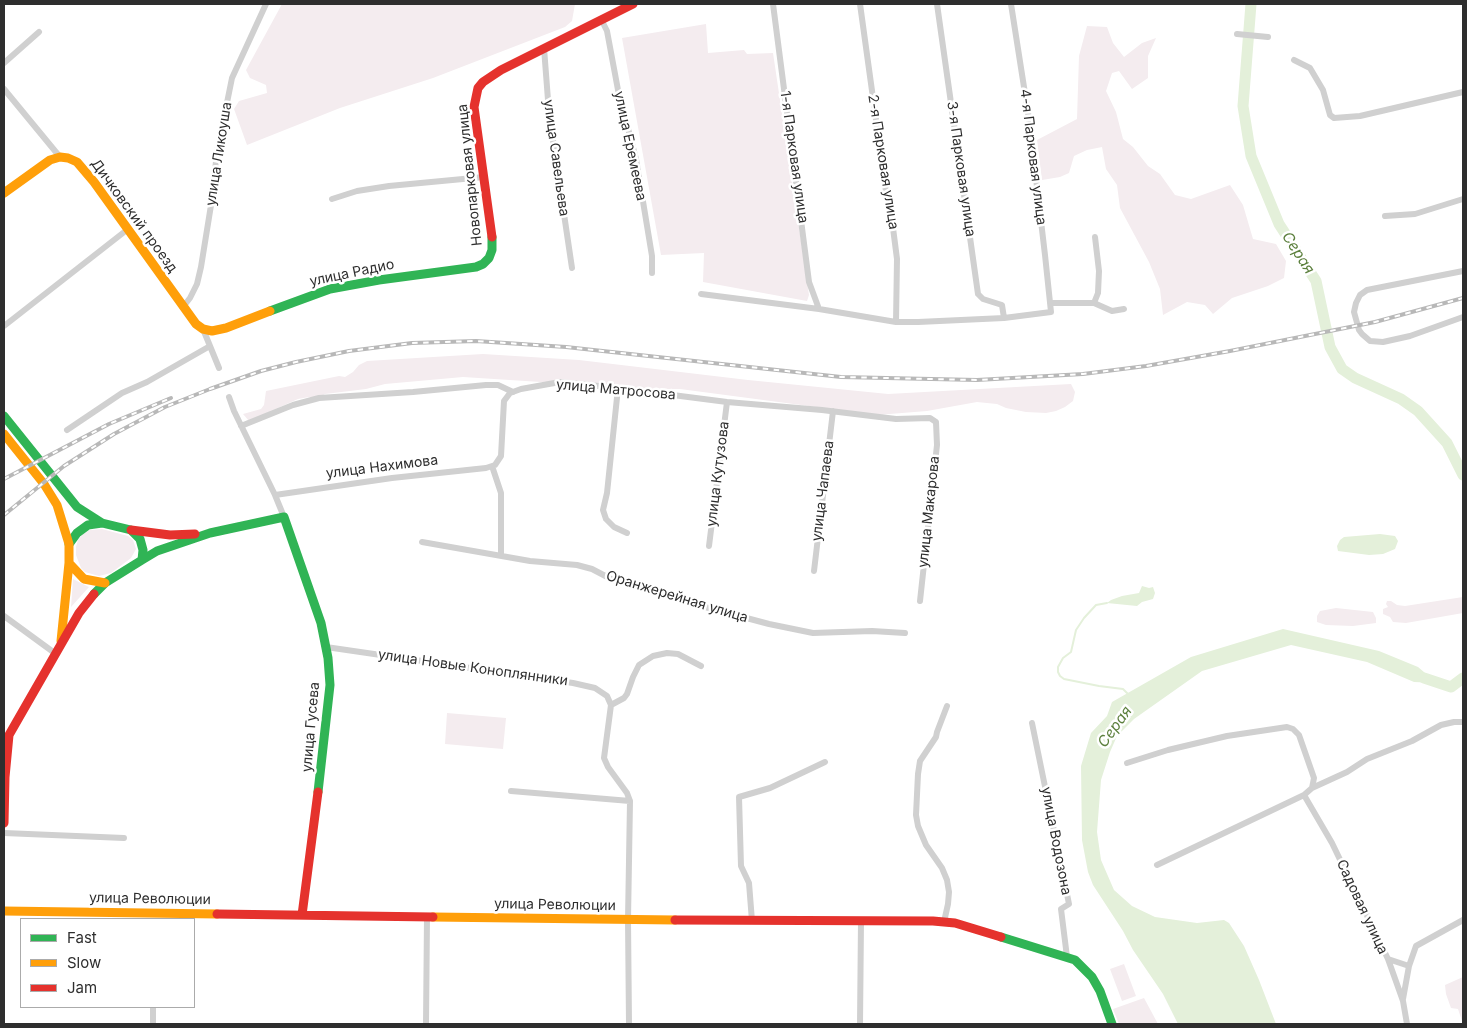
<!DOCTYPE html>
<html>
<head>
<meta charset="utf-8">
<style>
  body { margin:0 }
  #map { position:relative; width:1467px; height:1028px; overflow:hidden; background:#fff; font-family:Inter,sans-serif }
  canvas { display:block }
  .frame { position:absolute; inset:0; border:5px solid #2e2e2e; pointer-events:none }
  .legend { position:absolute; left:20px; top:918px; width:175px; height:90px; box-sizing:border-box; background:#fff; border:1px solid #ababab; margin:0; padding:6px 9px; list-style:none; font-size:15px; color:#2e2e2e }
  .legend li { display:flex; align-items:center; gap:10px; height:25px }
  .legend b { width:25px; border:1px solid #ababab }
</style>
</head>
<body>
<div id="map">
<canvas width="1467" height="1028"></canvas>
<div class="frame"></div>
<ul class="legend">
<li><b style="height:6px;background:#30b455"></b>Fast</li>
<li><b style="height:6px;background:#ff9f0a"></b>Slow</li>
<li><b style="height:6px;background:#e5322d"></b>Jam</li>
</ul>
</div>
<script>
const g = document.querySelector('canvas').getContext('2d');
g.lineJoin = 'round';
function fillPath(path, color) {
  g.fillStyle = color;
  g.fill(path, 'evenodd');
}
function toPath(rows) {
  const path = new Path2D();
  for (const r of rows) {
    path.moveTo(r[0], r[1]);
    for (let i = 2; i < r.length; i += 2) path.lineTo(r[i], r[i + 1]);
  }
  return path;
}
function stroke(path, color, width, dash) {
  g.strokeStyle = color;
  g.lineWidth = width;
  g.lineCap = dash ? 'butt' : 'round';
  g.setLineDash(dash || []);
  g.stroke(path);
}
function label(font, color, halo, rows, align = 'center') {
  g.font = font + ' Inter,sans-serif';
  g.lineWidth = 5;
  g.setLineDash([]);
  g.textBaseline = 'middle';
  g.strokeStyle = halo;
  g.fillStyle = color;
  for (const [text, x, y, turn = 0] of rows) {
    g.save();
    g.translate(x, y);
    g.rotate((+turn || 0) * Math.PI / 180);
    g.textAlign = isNaN(turn) ? turn : align;
    if (halo) g.strokeText(text, 0, 0);
    g.fillText(text, 0, 0);
    g.restore();
  }
}
fillPath(toPath([
  [282,4,575,4,572,21,565,27,433,78,340,108,247,145,234,109,239,101,267,93,266,85,250,78,246,70],
  [706,24,708,53,744,50,747,54,773,53,809,295,807,301,703,282,704,253,661,255,622,38],
  [1087,26,1107,27,1113,43,1124,57,1142,43,1156,38,1148,56,1148,78,1132,89,1119,71,1112,73,1106,91,1116,112,1123,139,1133,147,1148,166,1160,174,1175,195,1191,199,1230,185,1243,205,1253,239,1276,244,1286,261,1284,278,1268,286,1232,298,1213,314,1205,305,1187,302,1163,315,1160,289,1149,262,1120,208,1117,185,1106,169,1102,147,1087,150,1074,156,1069,173,1060,177,1042,180,1037,140,1077,119,1079,56],
  [483,354,579,360,748,380,888,394,1071,384,1075,392,1073,401,1065,407,1056,411,1046,413,1026,412,1006,408,997,404,977,402,927,411,877,415,680,389,650,389,463,377,385,384,366,389,325,394,319,398,309,397,298,399,249,421,243,414,261,409,264,405,266,391,339,376,345,377,353,372,359,365,367,361],
  [102,529,128,536,133,540,136,549,131,558,111,573,99,576,85,572,81,568,76,555,76,547,78,540,83,534,90,530],
  [73,579,89,587,71,607],
  [1463,597,1463,613,1406,623,1393,622,1390,617,1383,614,1383,609,1388,607,1386,604,1387,601,1391,601,1397,605,1405,606],
  [1336,608,1373,612,1376,618,1376,623,1353,626,1326,625,1317,622,1317,616,1320,611],
  [447,713,506,718,503,749,445,744],
  [1124,964,1136,996,1122,1001,1110,969],
  [1463,977,1463,1024,1458,1009,1451,1008,1446,994,1445,985],
  [1144,998,1158,1024,1119,1024,1113,1009]
]), '#f4ecef');
fillPath(toPath([
  [1380,534,1395,536,1398,541,1395,549,1383,554,1369,555,1338,551,1337,546,1340,540,1344,537],
  [1142,586,1149,588,1153,587,1155,593,1153,599,1142,602,1137,606,1107,603,1111,600,1122,596,1139,593],
  [1283,629,1379,651,1418,667,1437,683,1414,682,1367,662,1291,645,1202,671,1134,719,1117,736,1110,752,1101,780,1097,832,1101,860,1114,890,1132,906,1155,917,1197,923,1224,920,1229,923,1244,946,1259,980,1276,1024,1178,1024,1163,994,1133,950,1123,931,1093,885,1088,872,1082,840,1081,766,1091,733,1107,716,1112,702,1191,657]
]), '#e4f0da');
stroke(toPath([
  [1107,603,1096,605,1084,618,1076,630,1071,652,1063,658,1058,667,1058,672,1060,676,1064,679,1099,686,1123,689,1128,694]
]), '#e4f0da', 2);
stroke(toPath([
  [1251,4,1243,106,1251,156,1279,224,1316,281,1330,347,1342,369,1355,378,1401,399,1418,411,1447,443,1463,475],
  [1424,678,1451,687,1463,678]
]), '#e4f0da', 11);
stroke(toPath([
  [773,4,809,282,819,309],
  [860,4,886,192,893,228,897,259,896,322],
  [937,4,978,294,983,299,1002,305,1004,318],
  [601,19,607,31,618,90,636,159,652,256,652,273],
  [1237,34,1268,37],
  [544,48,549,113,572,268],
  [1294,60,1310,68,1323,90,1330,115,1334,118,1360,116,1463,92],
  [4,63,39,32],
  [4,89,60,157],
  [332,199,357,191,389,186,484,177],
  [1385,216,1415,214,1463,199],
  [1463,271,1367,290,1360,295,1356,303,1354,312,1359,330,1362,334,1370,341,1383,342,1410,336,1463,317],
  [701,294,819,309,896,322,918,322,1004,318,1051,312,1045,255,1029,119,1011,4],
  [1050,303,1094,303,1112,311,1124,309],
  [1094,303,1098,293,1099,271,1095,237],
  [183,307,190,298,197,284,201,267,212,199,217,152,232,78,266,4],
  [4,326,128,229],
  [203,329,219,368],
  [618,388,607,493,603,510,606,519,614,527,627,533],
  [229,397,234,411,275,495,284,517],
  [241,426,293,405,319,398,413,392,486,385,498,385,513,392],
  [67,430,122,393,147,382,210,346],
  [275,495,392,478,486,468,492,466],
  [422,542,530,561,577,565,592,569,613,580,660,591,690,603,769,624,813,633,872,631,905,633],
  [709,546,727,402],
  [501,556,501,493,492,466,495,465,501,456,504,401,510,393,521,389,560,382,618,388,727,402,822,410,896,419,930,418,936,422,937,445,920,601],
  [814,571,833,411],
  [4,616,56,654],
  [326,647,573,683,595,688,607,696,611,705,604,758,608,767,627,793,630,801,628,920,629,1024],
  [611,705,624,698,627,694,633,677,639,665,653,656,667,653,678,654,701,666],
  [1032,723,1069,904,1061,909,1067,957],
  [1127,763,1168,750,1227,736,1287,727,1293,729,1299,735,1314,778,1312,788,1304,795,1157,865],
  [1312,788,1347,772,1367,759,1412,741,1441,725,1454,722,1463,722],
  [511,791,630,801],
  [1304,795,1332,843,1388,959,1403,1001,1407,1024],
  [4,833,124,838],
  [752,921,749,883,741,866,739,797,770,788,825,762],
  [944,922,948,904,949,892,947,880,942,868,926,845,918,826,916,815,918,774,920,761,936,737,937,732,947,706],
  [1388,959,1409,966],
  [1403,999,1409,966,1416,946,1463,920],
  [153,1024,153,1007],
  [426,1024,427,917],
  [860,1024,861,921]
]), '#d0d0d0', 6);
stroke(toPath([
  [270,311,330,289,379,280,476,267,483,264,489,258,492,250,492,237],
  [4,416,77,507,102,523],
  [69,544,77,533,88,525,102,523,131,530,140,539,143,550,142,560,105,583,94,594],
  [142,560,157,551,210,533,284,517,321,623,328,658,330,685,318,792],
  [1001,937,1075,960,1092,977,1100,991,1112,1024]
]), '#30b455', 9);
stroke(toPath([
  [4,193,50,160,60,157,68,158,77,162,94,182,196,324,203,329,212,331,226,328,270,311],
  [4,434,44,484,57,505,69,544,69,563,61,641],
  [69,563,84,579,105,583],
  [4,911,217,914],
  [433,917,675,920]
]), '#ff9f0a', 9);
stroke(toPath([
  [492,237,474,107,478,88,483,82,501,70,633,4],
  [131,530,170,535,195,534],
  [4,823,5,777,9,735,79,613,94,594],
  [217,914,433,917],
  [302,915,318,792],
  [675,920,933,921,955,923,1001,937]
]), '#e5322d', 9);
const rail = toPath([
  [4,479,109,424,171,398],
  [4,515,64,466,114,434,165,407,210,389,261,371,296,362,349,351,412,343,476,341,566,347,841,377,977,380,1083,374,1146,366,1230,351,1375,322,1463,298]
]);
stroke(rail, '#b8b8b8', 4);
stroke(rail, '#fff', 2, [5.5]);
label('14px', '#2e2e2e', '#fff', [
  ["улица Еремеева",630,146,78],
  ["улица Ликоуша",219,154,-81],
  ["1-я Парковая улица",794,157,82],
  ["4-я Парковая улица",1033,157,83],
  ["улица Савельева",556,158,82],
  ["2-я Парковая улица",883,162,81],
  ["3-я Парковая улица",961,169,82],
  ["Новопарковая улица",470,175,-96],
  ["Дичковский проезд",134,216,54],
  ["улица Радио",352,273,-12],
  ["улица Матросова",616,390,5],
  ["улица Нахимова",382,467,-7],
  ["улица Кутузова",718,474,-83],
  ["улица Чапаева",823,491,-83],
  ["улица Макарова",929,512,-84],
  ["Оранжерейная улица",677,597,17],
  ["улица Новые Коноплянники",473,668,8],
  ["улица Гусева",311,727,-85],
  ["улица Водозона",1056,841,79],
  ["улица Революции",150,899,1],
  ["улица Революции",555,905,1],
  ["Садовая улица",1362,907,65]
]);
label('italic 15px', '#5b7f3c', '#fff', [
  ["Серая",1298,253,57],
  ["Серая",1115,727,-54]
]);
</script>
</body>
</html>
